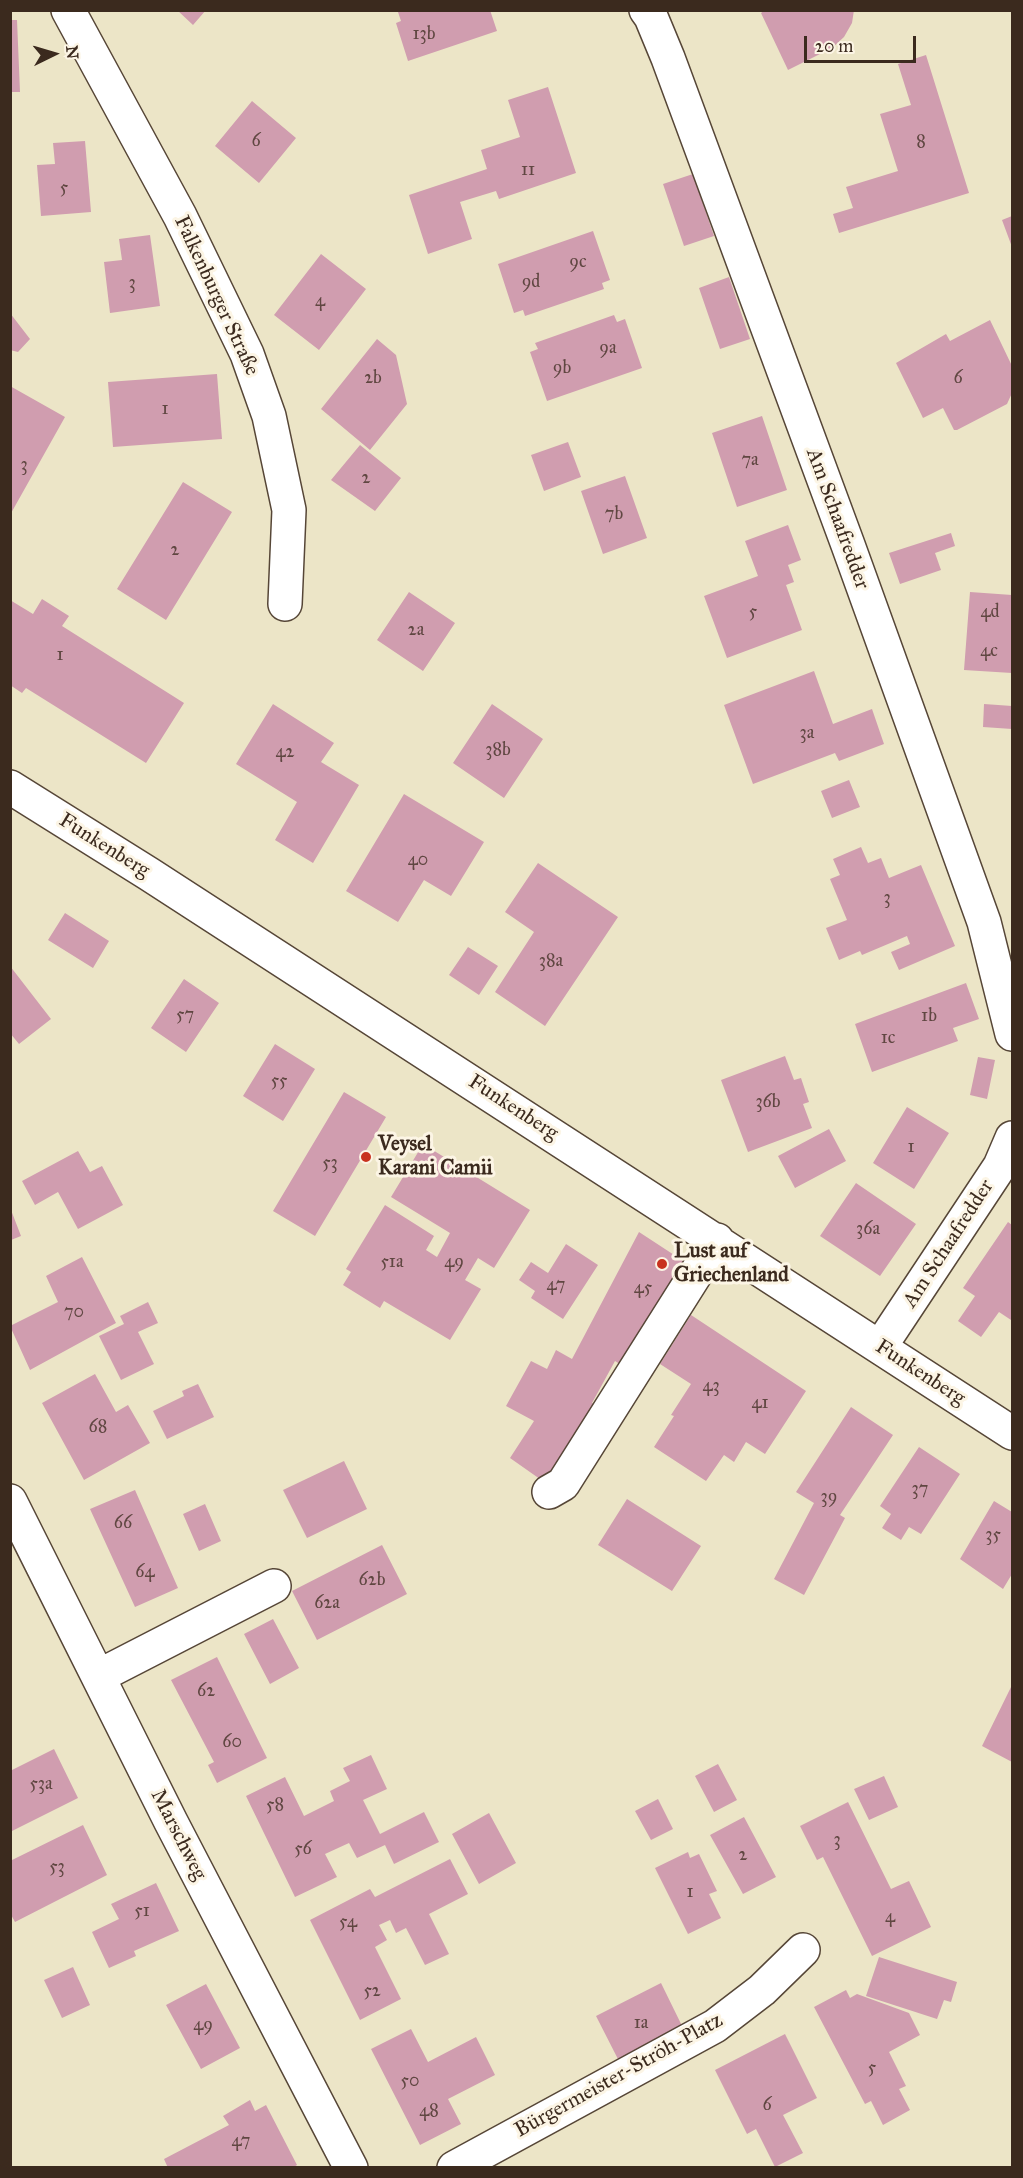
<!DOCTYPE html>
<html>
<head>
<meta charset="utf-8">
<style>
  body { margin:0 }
  #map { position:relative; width:1023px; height:2178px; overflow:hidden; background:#ece5c7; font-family:"IM FELL Great Primer",serif }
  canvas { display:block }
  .frame { position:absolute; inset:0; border:12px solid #3b2a1e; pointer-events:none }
  .north { position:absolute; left:24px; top:24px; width:60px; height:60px; -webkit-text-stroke:4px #fcf5e5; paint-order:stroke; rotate:85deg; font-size:16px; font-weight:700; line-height:24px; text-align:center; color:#3b2a1e }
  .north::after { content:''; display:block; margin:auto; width:21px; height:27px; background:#3b2a1e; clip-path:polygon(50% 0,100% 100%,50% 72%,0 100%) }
  .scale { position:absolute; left:804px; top:36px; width:112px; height:27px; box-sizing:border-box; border:3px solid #3b2a1e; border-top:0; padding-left:8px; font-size:18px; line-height:21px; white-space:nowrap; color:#3b2a1e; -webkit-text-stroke:4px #fcf5e5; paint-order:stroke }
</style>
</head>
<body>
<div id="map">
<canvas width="1023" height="2178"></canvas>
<div class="frame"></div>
<div class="north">N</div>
<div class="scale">20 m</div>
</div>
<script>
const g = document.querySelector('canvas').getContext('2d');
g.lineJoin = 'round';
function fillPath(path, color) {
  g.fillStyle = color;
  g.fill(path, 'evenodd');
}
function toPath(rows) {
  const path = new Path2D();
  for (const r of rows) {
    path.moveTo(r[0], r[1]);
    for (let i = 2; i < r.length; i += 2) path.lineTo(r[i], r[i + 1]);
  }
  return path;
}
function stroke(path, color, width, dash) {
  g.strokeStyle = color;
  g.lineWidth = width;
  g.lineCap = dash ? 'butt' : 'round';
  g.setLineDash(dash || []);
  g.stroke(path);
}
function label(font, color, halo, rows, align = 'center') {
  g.font = font + ' "IM FELL Great Primer",serif';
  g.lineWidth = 6;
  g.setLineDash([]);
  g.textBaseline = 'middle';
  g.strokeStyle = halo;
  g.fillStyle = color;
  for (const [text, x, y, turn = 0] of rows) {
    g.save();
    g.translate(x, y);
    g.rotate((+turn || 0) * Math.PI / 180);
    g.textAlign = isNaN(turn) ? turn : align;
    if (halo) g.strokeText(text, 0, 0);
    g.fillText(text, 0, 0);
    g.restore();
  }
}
fillPath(toPath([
  [177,10,206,10,193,25],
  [402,10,490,10,497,31,408,61,396,23,401,21,398,12],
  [765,10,854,10,852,23,844,37,832,48,788,70,761,13],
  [10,20,17,20,20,92,10,92],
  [926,55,969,193,839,233,833,214,853,208,846,187,898,171,880,114,911,105,898,64],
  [548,87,576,173,499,199,496,191,460,202,472,239,428,254,409,195,487,169,481,150,520,137,508,100],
  [252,101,296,138,259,183,215,146],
  [85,141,91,212,41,216,37,165,55,164,53,143],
  [693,174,714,236,684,246,663,184],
  [1012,216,1012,247,1002,220],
  [593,231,610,280,602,283,604,289,525,316,523,310,514,313,498,264],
  [150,235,160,306,110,313,104,262,122,260,119,239],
  [321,254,366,289,319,350,274,315],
  [729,277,750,339,720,349,699,288],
  [10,313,30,339,18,352,10,350],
  [614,315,617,322,625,319,642,368,547,401,530,352,538,349,535,343],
  [990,320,1012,366,1012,393,1007,404,957,430,954,430,943,408,923,418,896,363,946,334,950,341],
  [377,339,396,355,407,404,370,450,321,409],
  [217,374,222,439,113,447,108,382],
  [10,386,65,417,10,515],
  [762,416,787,490,737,507,712,433],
  [568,442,581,477,544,491,531,455],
  [360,445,401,478,375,511,331,480],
  [625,476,647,538,603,554,581,491],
  [183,482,232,512,166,620,117,589],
  [788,525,801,560,788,565,794,582,786,585,802,630,727,658,704,596,758,576,745,541],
  [951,533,955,546,935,553,941,570,900,584,889,553],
  [409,592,455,623,423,671,377,640],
  [970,592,1012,595,1012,673,964,670],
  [42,599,69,616,62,626,184,703,146,763,26,688,22,693,10,685,10,600,33,614],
  [814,671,833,724,872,709,884,744,839,761,835,753,753,784,724,705],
  [273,704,334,743,321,762,359,785,313,863,275,840,297,802,236,764],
  [492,704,543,739,504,798,453,763],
  [984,704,1012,706,1012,729,983,727],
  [849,780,860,807,832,818,821,791],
  [404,794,484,842,451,896,424,880,398,922,346,891],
  [861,847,868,863,881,858,889,878,921,865,955,946,899,970,891,952,910,944,907,936,862,955,860,951,839,960,826,928,847,920,830,879,840,875,833,859],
  [538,863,618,917,545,1026,495,992,534,932,505,912],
  [65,913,109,941,93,968,48,940],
  [468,947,498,966,479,995,449,975],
  [10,966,51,1019,19,1044,10,1033],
  [184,979,219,1003,186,1052,151,1028],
  [966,983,979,1019,953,1028,958,1041,872,1072,855,1024],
  [275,1044,315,1069,283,1121,243,1096],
  [785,1056,794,1080,801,1078,809,1102,803,1104,812,1128,748,1152,721,1080],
  [978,1057,995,1060,987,1099,970,1095],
  [344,1092,386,1117,315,1236,273,1211],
  [907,1107,949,1133,914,1189,873,1163],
  [829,1129,846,1161,795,1188,778,1156],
  [423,1144,530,1210,494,1268,478,1258,465,1280,481,1289,450,1340,384,1301,380,1308,343,1285,351,1272,346,1269,385,1205,434,1236,426,1250,437,1257,450,1233,391,1197],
  [78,1151,90,1172,102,1166,123,1205,78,1229,58,1192,35,1205,22,1181],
  [856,1183,916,1224,880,1276,820,1236],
  [11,1210,21,1236,11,1240],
  [1008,1222,1012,1225,1012,1317,1011,1320,999,1312,981,1337,958,1321,975,1296,963,1288],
  [639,1232,691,1266,626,1368,615,1361,592,1403,595,1404,584,1425,581,1423,547,1484,510,1458,534,1421,506,1406,531,1361,547,1369,556,1350,572,1359],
  [566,1244,598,1265,563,1319,531,1298,535,1291,519,1280,531,1262,548,1273],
  [82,1257,116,1323,30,1370,10,1326,58,1302,46,1276],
  [148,1302,158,1323,138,1332,154,1364,121,1380,99,1336,124,1324,120,1316],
  [691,1315,806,1391,765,1454,746,1442,734,1462,724,1455,706,1481,654,1447,674,1416,671,1415,691,1384,660,1364],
  [95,1374,116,1412,128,1405,150,1443,84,1480,42,1403],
  [198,1384,214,1417,167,1439,153,1411,184,1396,182,1391],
  [851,1407,893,1435,840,1515,845,1518,804,1595,774,1579,814,1503,796,1492],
  [919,1447,960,1474,921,1534,909,1527,901,1540,882,1528,891,1514,880,1506],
  [344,1461,367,1509,307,1538,283,1490],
  [135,1490,178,1588,135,1607,90,1509],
  [627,1499,701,1546,672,1591,598,1545],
  [994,1501,1012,1512,1012,1574,1003,1589,960,1559],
  [205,1504,221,1541,199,1551,183,1514],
  [382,1545,407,1594,317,1640,292,1591],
  [273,1619,299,1668,270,1684,244,1634],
  [217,1657,267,1758,217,1783,208,1765,214,1762,171,1680],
  [1012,1685,1012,1762,982,1746],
  [54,1749,78,1798,10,1832,10,1771],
  [371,1755,387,1789,363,1800,380,1834,424,1812,439,1842,394,1864,385,1845,357,1858,349,1843,325,1854,337,1877,295,1897,246,1796,285,1777,304,1816,334,1801,330,1791,350,1781,343,1768],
  [718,1764,737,1800,714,1812,695,1776],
  [884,1776,898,1807,869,1820,854,1789],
  [658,1799,673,1829,651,1840,635,1811],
  [848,1802,891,1889,909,1881,931,1927,872,1956,823,1857,817,1860,800,1826],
  [489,1813,516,1863,479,1884,452,1834],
  [744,1817,776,1877,743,1894,710,1835],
  [83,1825,107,1875,15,1922,10,1913,10,1861],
  [688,1852,690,1858,699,1854,717,1891,709,1894,721,1918,688,1934,655,1868],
  [450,1859,468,1894,429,1914,449,1954,425,1965,406,1928,396,1933,390,1920,379,1925,387,1940,375,1947,401,1999,360,2020,310,1920,370,1889,375,1897],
  [156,1883,179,1931,134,1951,136,1956,109,1968,92,1932,119,1919,111,1904],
  [879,1957,957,1982,951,2002,944,2000,937,2019,866,1996],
  [73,1967,90,2005,62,2018,44,1980],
  [661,1983,685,2032,621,2065,596,2016],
  [206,1984,240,2048,201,2069,166,2005],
  [846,1990,850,1998,857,1994,909,2013,920,2035,889,2052,906,2086,899,2089,910,2110,883,2125,871,2101,865,2104,814,2007],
  [411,2029,428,2062,476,2037,495,2075,448,2099,461,2124,420,2145,371,2049],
  [785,2034,817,2098,783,2115,803,2153,775,2167,756,2129,747,2134,715,2070],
  [250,2100,255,2111,266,2105,297,2165,292,2168,168,2168,164,2159,229,2125,223,2116]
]), '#d09daf');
const minor = toPath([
  [68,10,180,216,247,354,269,416,289,510,285,604],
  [646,10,651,17,668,58,848,545,984,922,1012,1034],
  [10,787,149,874,1012,1433],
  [880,1347,1000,1166,1012,1138],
  [549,1492,563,1484,717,1240],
  [10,1501,171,1822,351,2168],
  [99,1676,274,1586],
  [454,2168,715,2026,762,1990,803,1950]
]);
stroke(minor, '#564637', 36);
stroke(minor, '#fff', 33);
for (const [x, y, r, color] of [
  [366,1157,6,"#c8321e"],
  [662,1264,6,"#c8321e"]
]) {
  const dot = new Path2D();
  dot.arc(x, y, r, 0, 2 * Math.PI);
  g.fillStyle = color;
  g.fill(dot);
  stroke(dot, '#fcf5e5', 2);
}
label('18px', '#604742', null, [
  ["13b",424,35],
  ["6",256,142],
  ["8",921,143],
  ["11",528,171],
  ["5",64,189],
  ["9c",578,263],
  ["9d",531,283],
  ["3",132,284],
  ["4",320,302],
  ["9a",608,349],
  ["9b",562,369],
  ["2b",373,379],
  ["6",958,379],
  ["1",165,410],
  ["7a",750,461],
  ["3",24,466],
  ["2",366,479],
  ["7b",614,515],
  ["2",175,551],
  ["5",753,613],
  ["4d",990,613],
  ["2a",416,631],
  ["4c",989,652],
  ["1",60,656],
  ["3a",807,734],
  ["38b",498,751],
  ["42",285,753],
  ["40",418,861],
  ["3",887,899],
  ["38a",551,962],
  ["57",185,1016],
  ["1b",929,1017],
  ["1c",888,1039],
  ["55",279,1082],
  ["36b",768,1103],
  ["1",911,1148],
  ["53",330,1164],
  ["36a",868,1230],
  ["51a",392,1263],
  ["49",454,1263],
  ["47",556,1286],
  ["45",643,1289],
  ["70",74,1313],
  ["43",711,1387],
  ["41",760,1404],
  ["68",98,1428],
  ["37",920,1490],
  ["39",829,1498],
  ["66",123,1524],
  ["35",993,1536],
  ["64",145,1573],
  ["62b",372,1581],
  ["62a",327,1604],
  ["62",206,1692],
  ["60",232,1743],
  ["53a",41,1785],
  ["58",275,1806],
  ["3",837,1841],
  ["56",303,1850],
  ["2",743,1856],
  ["53",57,1868],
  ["1",690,1893],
  ["51",142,1912],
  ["4",890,1918],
  ["54",348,1923],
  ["52",372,1992],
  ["1a",641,2024],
  ["49",203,2026],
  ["5",872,2069],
  ["50",410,2082],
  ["6",767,2106],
  ["48",429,2112],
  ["47",241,2142]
]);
label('21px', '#3b2a1e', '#fcf5e5', [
  ["Falkenburger Straße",216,296,65],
  ["Am Schaafredder",837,519,70],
  ["Funkenberg",104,846,32],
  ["Funkenberg",513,1108,33],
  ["Am Schaafredder",949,1244,-57],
  ["Funkenberg",920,1373,33],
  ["Marschweg",178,1835,63],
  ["Bürgermeister-Ströh-Platz",619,2076,-29]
]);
label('bold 21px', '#3b2a1e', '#fcf5e5', [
  ["Veysel",378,1145],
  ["Karani Camii",378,1169],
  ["Lust auf",674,1252],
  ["Griechenland",674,1276]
], 'left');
</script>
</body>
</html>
